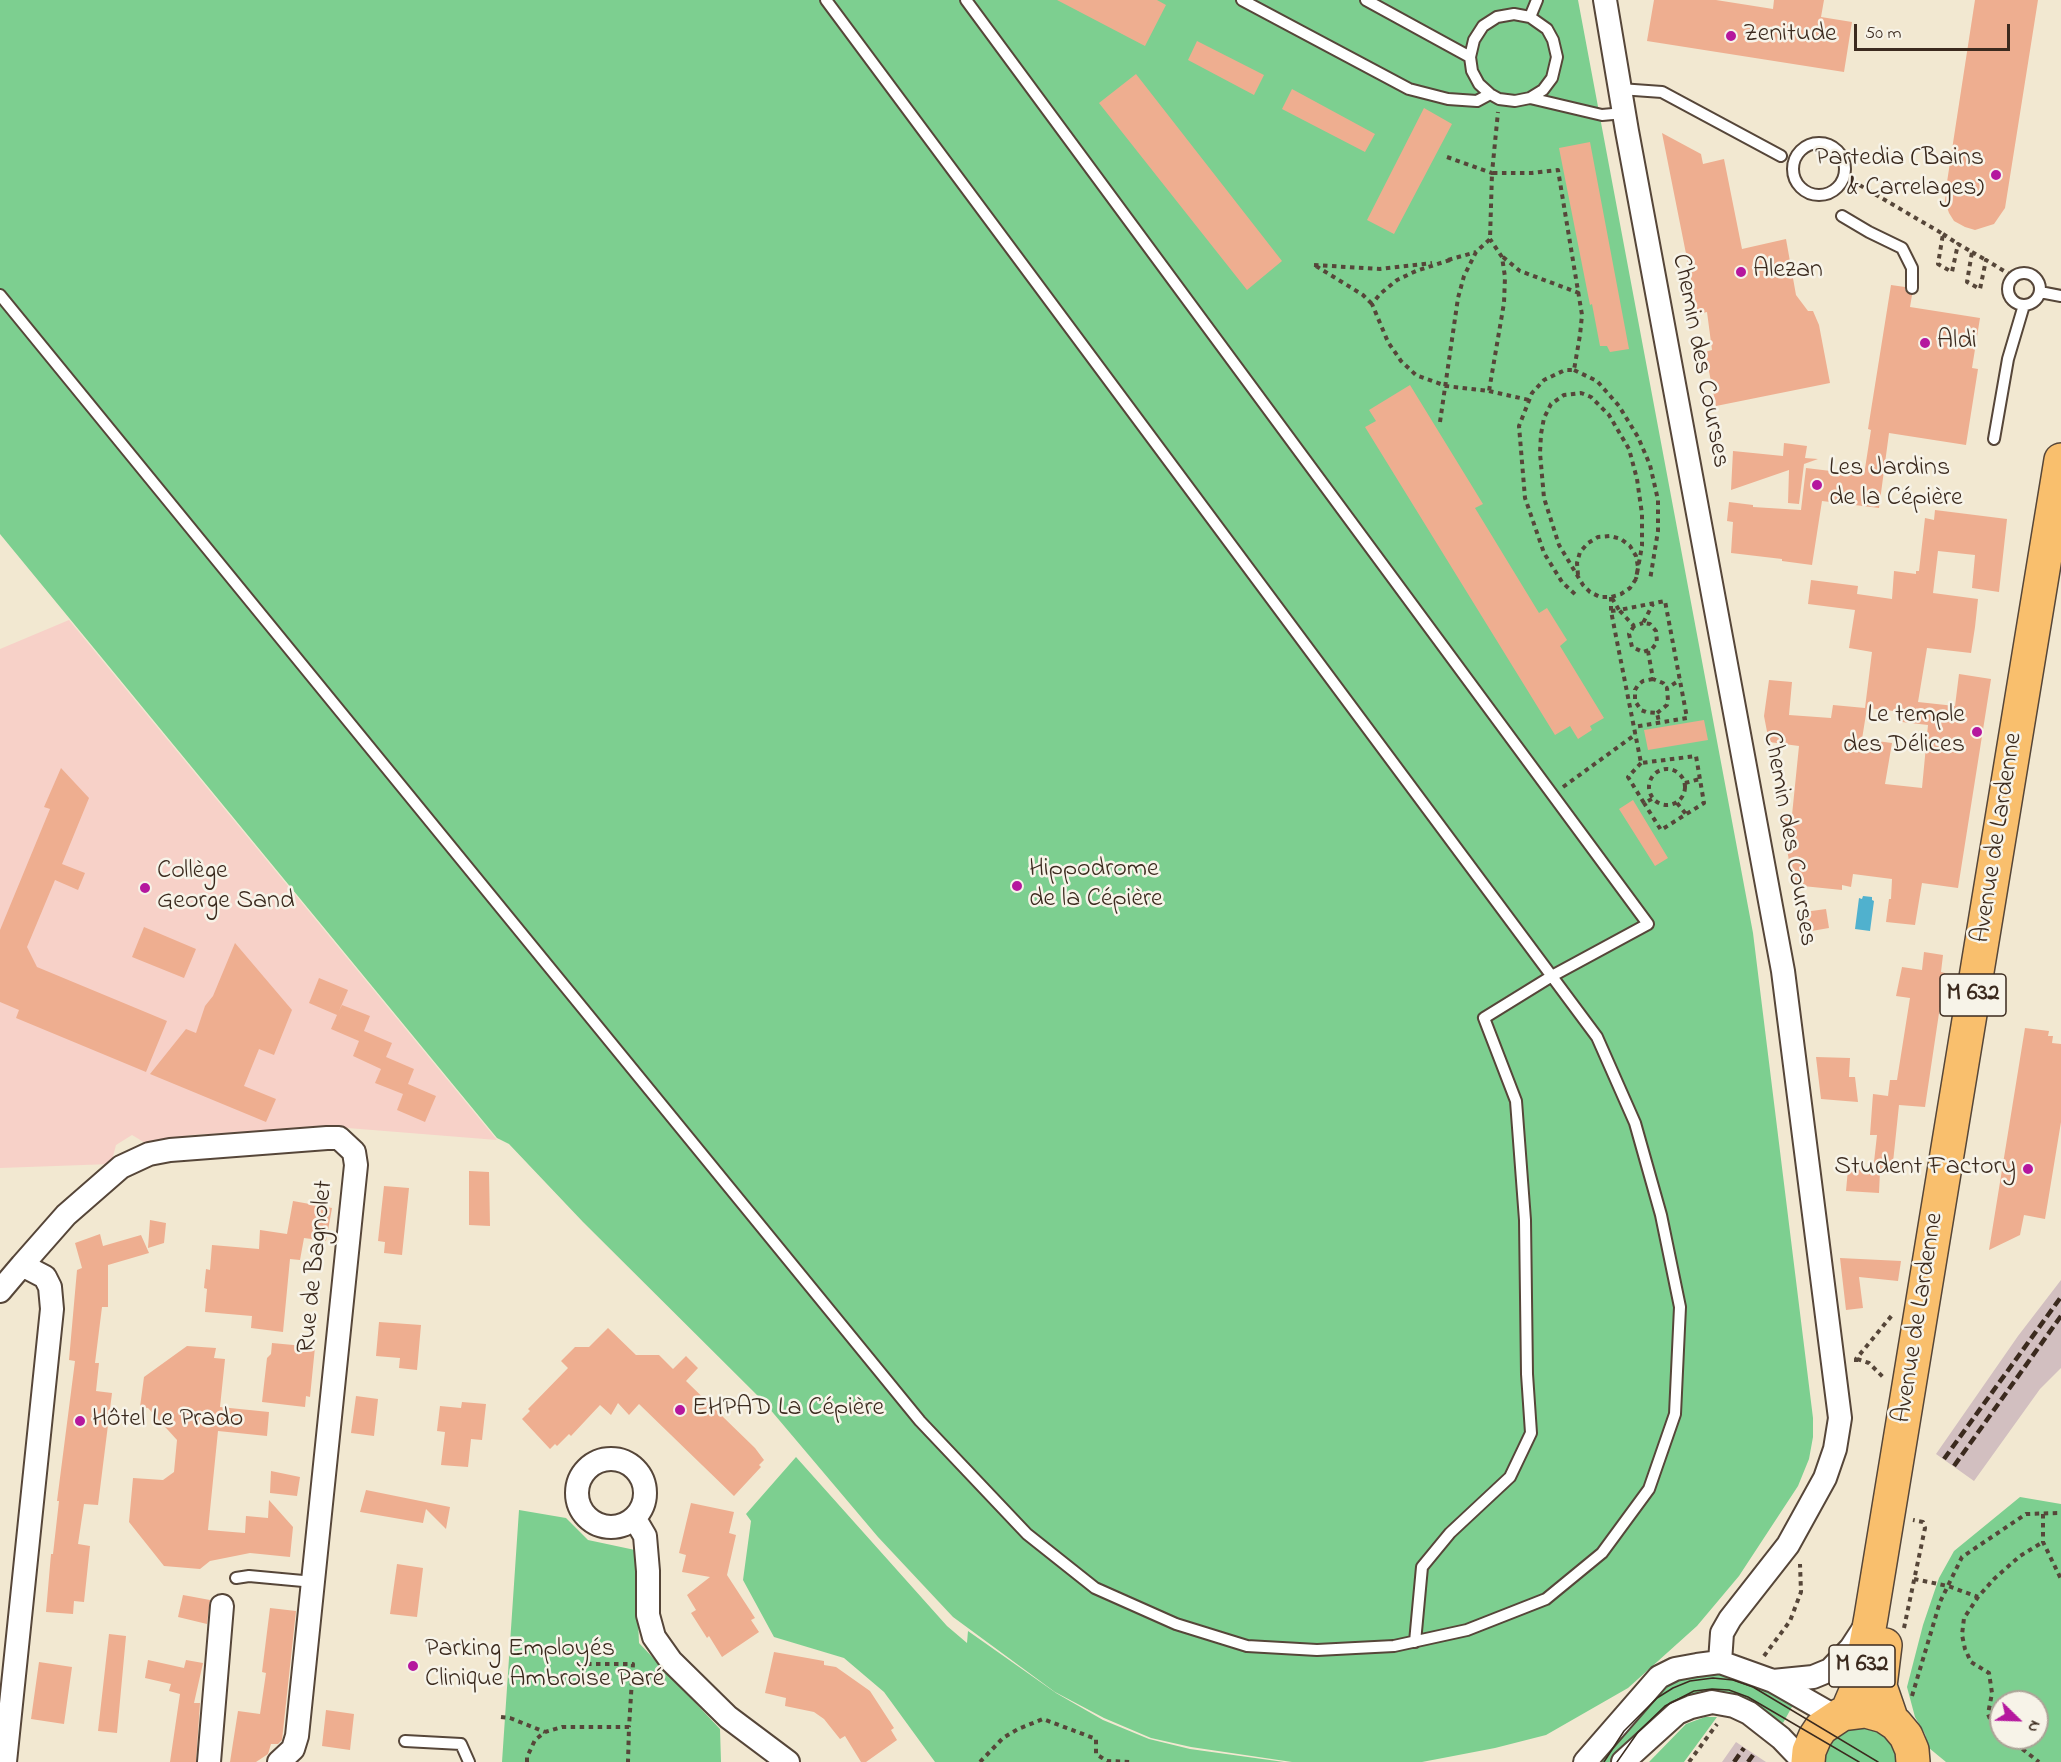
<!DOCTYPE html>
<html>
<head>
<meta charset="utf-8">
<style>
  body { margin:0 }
  #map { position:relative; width:2061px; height:1762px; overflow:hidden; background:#f2e8d1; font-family:"Indie Flower",sans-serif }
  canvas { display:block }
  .north { position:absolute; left:1989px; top:1690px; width:60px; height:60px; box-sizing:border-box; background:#f7f3e8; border:2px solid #aca397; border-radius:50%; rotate:113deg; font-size:16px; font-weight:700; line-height:24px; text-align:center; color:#3b2a1e }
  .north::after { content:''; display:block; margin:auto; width:21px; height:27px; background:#b5179e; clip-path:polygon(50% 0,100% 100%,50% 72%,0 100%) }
  .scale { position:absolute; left:1854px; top:24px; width:156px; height:27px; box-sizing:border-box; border:3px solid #3b2a1e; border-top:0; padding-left:8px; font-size:18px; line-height:21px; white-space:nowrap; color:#3b2a1e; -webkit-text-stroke:4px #f7f3e8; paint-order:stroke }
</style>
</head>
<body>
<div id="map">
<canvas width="2061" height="1762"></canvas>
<div class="north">N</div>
<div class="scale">50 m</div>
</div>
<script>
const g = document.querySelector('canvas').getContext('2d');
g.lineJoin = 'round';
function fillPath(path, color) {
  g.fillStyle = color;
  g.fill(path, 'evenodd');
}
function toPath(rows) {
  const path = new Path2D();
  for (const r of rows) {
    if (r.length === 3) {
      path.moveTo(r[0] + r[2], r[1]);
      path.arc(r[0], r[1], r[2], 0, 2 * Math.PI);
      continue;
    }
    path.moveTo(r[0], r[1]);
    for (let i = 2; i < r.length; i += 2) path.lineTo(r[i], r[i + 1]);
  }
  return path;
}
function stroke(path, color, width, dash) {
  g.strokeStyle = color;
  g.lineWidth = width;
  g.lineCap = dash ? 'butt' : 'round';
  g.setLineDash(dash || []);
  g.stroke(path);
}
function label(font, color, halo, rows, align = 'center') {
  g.font = font + ' "Indie Flower",sans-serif';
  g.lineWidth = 5;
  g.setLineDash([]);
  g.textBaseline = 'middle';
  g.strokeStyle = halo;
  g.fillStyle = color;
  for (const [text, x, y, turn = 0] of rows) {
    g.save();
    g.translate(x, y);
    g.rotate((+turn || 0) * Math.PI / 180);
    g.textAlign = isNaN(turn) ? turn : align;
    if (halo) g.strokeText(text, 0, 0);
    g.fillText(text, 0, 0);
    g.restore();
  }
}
fillPath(toPath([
  [69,620,497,1140,335,1127,192,1135,147,1144,132,1135,116,1145,111,1164,0,1168,0,649]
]), '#f7d1c8');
fillPath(toPath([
  [2061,1280,2061,1368,2040,1389,1974,1481,1936,1454,2018,1336],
  [1736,1742,1766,1762,1722,1762]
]), '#d2bfc0');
fillPath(toPath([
  [0,0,1578,0,1753,933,1813,1418,1813,1437,1809,1459,1798,1486,1739,1576,1697,1626,1628,1688,1546,1735,1495,1748,1422,1762,1292,1762,1191,1747,1151,1738,1104,1718,1055,1692,953,1617,878,1537,763,1401,583,1222,509,1144,497,1138,0,534],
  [796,1457,947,1626,967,1643,968,1631,1056,1693,1103,1720,1149,1739,1190,1749,1284,1762,935,1762,884,1692,844,1658,774,1637,743,1580,751,1521,746,1514],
  [2020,1497,2061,1504,2061,1762,1946,1762,1929,1748,1925,1734,1915,1717,1907,1687,1923,1625,1939,1578,1954,1551],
  [2001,1702,2037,1702,2037,1738,2001,1738],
  [519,1510,566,1518,588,1540,635,1550,639,1643,720,1729,721,1762,502,1762],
  [1716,1672,1748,1679,1793,1705,1783,1723,1767,1714,1721,1695,1617,1762,1589,1762,1652,1694,1677,1679],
  [1705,1717,1717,1717,1684,1762,1649,1762,1686,1724],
  [1861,1727,1882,1734,1891,1742,1896,1752,1898,1762,1822,1762,1831,1739,1846,1729]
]), '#7dcf90');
fillPath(toPath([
  [1863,896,1872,897,1872,900,1874,901,1870,931,1855,929,1859,898,1862,899]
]), '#50b1ce');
fillPath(toPath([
  [1057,0,1157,0,1166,5,1145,46],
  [1654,0,1716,0,1773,9,1774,0,1824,0,1821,17,1852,22,1844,72,1647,41],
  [1975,0,2038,0,2005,208,1994,224,1975,230,1965,227,1954,221,1949,213,1945,201,1947,182],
  [1197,41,1264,75,1254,95,1188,60],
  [1136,74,1282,261,1247,290,1099,103],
  [1292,89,1375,134,1365,152,1282,109],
  [1424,108,1452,124,1394,234,1367,220],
  [1662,133,1701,154,1703,164,1724,159,1742,249,1786,239,1796,295,1808,311,1813,311,1819,325,1830,383,1716,406,1705,352,1712,350,1707,312,1698,314],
  [1590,142,1629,349,1610,352,1607,346,1600,346,1592,304,1590,305,1559,148],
  [1891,285,1905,287,1906,292,1912,295,1910,307,1980,318,1972,368,1978,369,1966,445,1889,433,1879,508,1822,501,1812,565,1782,561,1782,559,1731,553,1733,522,1727,521,1729,502,1753,505,1753,507,1801,510,1806,468,1864,475,1871,430,1868,429],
  [1410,385,1483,504,1475,508,1539,613,1547,608,1567,640,1560,646,1604,718,1590,726,1592,730,1578,739,1570,726,1555,735,1365,427,1376,421,1369,410],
  [1784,443,1807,446,1805,458,1818,459,1804,464,1799,504,1788,503,1789,470,1731,490,1733,451,1783,456],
  [1935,510,2007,519,1999,592,1972,588,1975,555,1938,551,1933,593,1978,599,1975,627,1971,653,1927,648,1918,702,1955,706,1959,674,1991,679,1958,888,1922,883,1915,925,1886,922,1889,899,1891,899,1892,879,1853,874,1851,887,1842,885,1842,890,1793,885,1781,813,1792,815,1799,746,1769,742,1764,716,1769,680,1792,682,1789,715,1831,718,1833,705,1865,708,1872,652,1849,648,1855,610,1808,604,1811,580,1858,586,1857,594,1892,599,1894,571,1916,574,1916,571,1919,571,1925,518,1934,520],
  [1867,708,1903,712,1902,722,1928,725,1922,788,1885,784,1892,743,1862,739],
  [1704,720,1708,740,1648,750,1644,730],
  [61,768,89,798,62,864,85,873,78,890,55,880,27,947,37,967,167,1021,146,1072,16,1018,19,1010,0,1002,0,930,50,809,44,807],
  [1633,800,1668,858,1655,866,1619,809],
  [1826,909,1829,928,1800,933,1797,913],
  [144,927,196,949,184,978,132,957],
  [235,943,292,1010,274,1055,259,1049,244,1086,276,1099,266,1122,150,1074,186,1029,196,1033,205,1006,213,996],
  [1924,952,1943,955,1941,972,1945,973,1925,1107,1899,1105,1892,1172,1873,1171,1877,1135,1870,1135,1873,1094,1888,1096,1890,1080,1897,1080,1910,998,1896,996,1902,967,1922,970],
  [319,978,348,990,339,1011,342,1005,370,1016,364,1031,392,1043,386,1057,414,1069,408,1084,436,1096,425,1122,397,1110,403,1094,375,1083,381,1069,353,1056,359,1041,331,1029,337,1015,309,1003],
  [2025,1028,2049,1031,2048,1036,2053,1036,2052,1043,2061,1044,2061,1122,2045,1219,2024,1215,2020,1235,1989,1250],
  [1816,1057,1850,1058,1849,1077,1855,1077,1858,1102,1821,1099],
  [1848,1169,1880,1171,1879,1193,1846,1191],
  [469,1171,489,1172,490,1226,469,1225],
  [384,1186,409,1188,402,1255,384,1253,385,1242,378,1241],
  [293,1201,332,1208,326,1241,304,1238,300,1260,290,1259,283,1332,251,1328,252,1316,205,1312,207,1289,204,1288,206,1269,210,1270,212,1245,259,1249,260,1230,287,1234],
  [150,1220,166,1223,164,1243,148,1248],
  [100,1234,103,1246,141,1235,149,1253,108,1265,108,1307,102,1307,95,1363,99,1363,96,1391,112,1393,98,1505,84,1504,78,1544,90,1546,84,1602,74,1601,73,1614,46,1612,51,1554,53,1554,59,1501,57,1501,75,1361,69,1360,77,1270,82,1268,75,1243],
  [1840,1258,1901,1261,1898,1281,1859,1277,1863,1308,1846,1310],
  [379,1322,421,1325,417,1370,399,1368,400,1358,376,1356],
  [608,1328,636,1355,659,1355,673,1369,686,1356,698,1368,686,1381,755,1448,764,1460,759,1465,761,1467,734,1496,639,1404,629,1415,618,1403,611,1415,600,1405,571,1436,569,1434,557,1446,555,1444,550,1449,522,1419,530,1411,528,1409,568,1368,561,1361,575,1347,589,1347],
  [272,1343,315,1347,310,1397,306,1396,305,1407,262,1402,267,1358,271,1354],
  [187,1346,216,1348,214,1358,225,1359,220,1407,269,1412,267,1436,218,1431,208,1530,245,1533,246,1516,268,1518,269,1500,293,1527,290,1557,250,1553,210,1561,200,1569,164,1566,129,1522,133,1478,163,1480,174,1472,177,1440,148,1408,140,1407,144,1377],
  [356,1396,378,1399,374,1436,351,1433],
  [462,1402,486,1404,482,1440,471,1439,468,1467,441,1465,445,1432,437,1431,440,1406,461,1408],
  [271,1471,300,1477,297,1496,270,1493],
  [366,1490,450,1507,446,1529,426,1509,423,1523,360,1512],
  [691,1503,734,1512,729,1533,736,1535,727,1575,755,1618,751,1620,759,1632,722,1657,709,1636,707,1638,691,1613,696,1610,687,1595,710,1577,682,1572,686,1555,679,1553],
  [397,1564,423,1568,417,1617,390,1614],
  [183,1595,210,1600,207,1624,178,1617],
  [270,1608,296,1611,282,1740,278,1744,271,1744,268,1754,256,1762,230,1762,238,1711,260,1714,266,1673,262,1672],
  [109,1634,126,1636,117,1733,98,1731],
  [774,1652,824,1661,824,1665,836,1667,870,1691,894,1728,891,1730,897,1740,866,1762,861,1762,845,1736,840,1739,824,1719,814,1712,785,1706,786,1698,765,1693],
  [148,1660,184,1668,186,1660,203,1663,194,1703,200,1703,196,1762,170,1762,180,1694,169,1691,171,1684,145,1678],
  [39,1662,72,1667,64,1724,31,1719],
  [326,1710,354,1714,350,1750,322,1746]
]), '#eeae90');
const service = toPath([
  [966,0,1648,924,1552,976,1484,1018,1516,1101,1525,1220,1527,1374,1531,1433,1510,1477,1450,1533,1422,1567,1415,1642],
  [1242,0,1409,89,1448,99,1477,101,1490,94],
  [1366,0,1470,57],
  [1530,17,1537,0],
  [1620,89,1662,92,1781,156],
  [1530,98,1543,90,1552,78,1557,57,1553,40,1547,29,1530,17,1514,14,1497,17,1483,26,1474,40,1470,57,1472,71,1479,84,1490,94,1499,99,1515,101,1530,98,1602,115,1624,113],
  [1819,169,26],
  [1842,216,1869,232,1902,248,1912,268,1912,288],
  [2024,289,16],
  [2040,292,2061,296],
  [0,295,920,1421,1027,1534,1095,1588,1176,1624,1247,1646,1317,1650,1394,1646,1467,1630,1546,1599,1602,1553,1649,1489,1675,1414,1680,1307,1661,1215,1635,1123,1597,1037,826,0],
  [1994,439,2008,359,2024,305],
  [236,1578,249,1576,314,1582],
  [405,1741,461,1744,469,1762]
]);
const minor = toPath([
  [1605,0,1627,131,1783,971,1840,1418,1835,1449,1825,1478,1788,1545,1730,1619,1722,1633,1720,1662],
  [22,1265,66,1215,121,1167,149,1154,170,1150,327,1138,339,1138,354,1152,356,1165,297,1736,293,1749,279,1762],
  [0,1291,22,1265,45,1277,50,1287,52,1309,5,1762],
  [611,1493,34],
  [635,1519,645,1536,648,1571,648,1615,654,1637,671,1661,728,1717,788,1762],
  [1773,1681,1813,1677,1830,1670,1851,1648,1864,1628],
  [209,1762,222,1606],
  [1585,1762,1659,1677,1675,1669,1697,1665,1720,1662,1773,1681,1836,1717],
  [1623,1762,1677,1713,1691,1707,1712,1702,1734,1706,1749,1713,1781,1738,1804,1762]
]);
const primary = toPath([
  [1885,1645,1880,1686,1892,1721],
  [1847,1712,1859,1684,1871,1617,2061,460],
  [1808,1762,1809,1751,1815,1737,1821,1728,1842,1714,1866,1711,1884,1716,1896,1724,1906,1736,1912,1750,1913,1762]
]);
stroke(service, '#564639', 14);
stroke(minor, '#564639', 26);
stroke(primary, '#564639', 36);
stroke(toPath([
  [1447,157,1492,173,1498,112],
  [1844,176,1943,234,1938,264,1952,272,1958,244,1972,252,1967,282,1980,289,1986,260,2014,277],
  [1943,234,1958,244],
  [1972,252,1986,260],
  [1503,257,1520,271,1579,293],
  [1448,260,1476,252],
  [1450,260,1416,271,1397,280,1380,294,1372,304,1388,342,1401,361,1416,375,1446,386,1489,391,1504,303,1505,277,1502,257,1490,239],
  [1314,265,1380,269,1432,263],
  [1316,266,1363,295,1372,304],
  [1574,370,1597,381,1619,406,1638,437,1650,465,1658,500,1658,531,1650,580],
  [1489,391,1529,400],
  [1440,422,1458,298,1464,276,1476,252,1490,239,1492,173,1532,173,1558,170,1582,315,1580,335,1574,370,1565,370,1544,380,1532,393,1519,426,1525,498,1544,553,1562,582,1578,597],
  [1578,575,1577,563,1580,552,1588,543,1598,537,1610,536,1621,539,1630,546,1636,556,1638,567,1636,579,1630,588,1621,594,1611,597,1600,597,1590,592,1583,585,1559,545,1544,498,1540,453,1541,434,1544,418,1551,404,1564,395,1581,393,1591,397,1609,415,1629,449,1637,479,1642,514,1642,546,1636,579],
  [1611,597,1611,611,1641,763,1696,756,1704,803,1661,830,1644,803],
  [1612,598,1619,610,1665,601,1687,718,1634,727],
  [1611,611,1619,610,1634,626,1643,623],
  [1634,626,1629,634,1632,647,1643,652,1652,649,1657,642,1656,631,1650,624,1643,623,1653,604],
  [1648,651,1653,679,1663,683,1667,688],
  [1653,679,1643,681,1638,685,1635,690,1635,701,1641,710,1646,712,1657,713,1659,722],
  [1657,713,1667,705,1668,701,1667,688,1680,680],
  [1641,763,1628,777,1644,803,1652,799],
  [1667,787,18],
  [1685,783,1700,779],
  [1563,787,1636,734],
  [1677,803,1686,814],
  [1857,1359,1869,1363,1884,1378],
  [1856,1362,1856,1359,1893,1314],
  [2043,1514,2043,1542,2061,1579],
  [1914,1579,1948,1586,1978,1597],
  [1904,1628,1925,1528,1923,1522,1913,1520],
  [1764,1656,1790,1621,1801,1592,1800,1564],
  [587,1664,633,1664,629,1727],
  [1912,1696,1940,1602,1962,1557,2026,1514,2061,1513],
  [501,1717,510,1718,545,1732],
  [2001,1732,1993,1726,1988,1714,1992,1693,1989,1673,1971,1662,1965,1649,1962,1635,1964,1618,1978,1597,1994,1579,2020,1556,2043,1542],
  [2008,1738,2039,1762],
  [527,1762,527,1757,535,1740,545,1732,562,1727,629,1727,628,1762],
  [980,1762,1003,1738,1018,1729,1043,1719,1096,1739,1096,1754,1107,1761,1131,1762],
  [1689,1762,1717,1724]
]), '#564639', 4, [4.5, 4.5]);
stroke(service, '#fff', 10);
stroke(minor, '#fff', 22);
stroke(primary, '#f9bf6d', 33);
stroke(toPath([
  [1604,1762,1624,1731,1657,1698,1673,1688,1690,1681,1713,1678,1733,1680,1753,1687,1878,1762],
  [1617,1762,1638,1732,1665,1706,1694,1691,1712,1689,1729,1690,1748,1697,1859,1762]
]), '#3b2a1e', 1.5);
stroke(toPath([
  [1944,1459,2061,1297],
  [1954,1466,2061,1316],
  [1734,1762,1744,1748],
  [1748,1762,1753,1755]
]), '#3b2a1e', 4.5, [9, 4.5]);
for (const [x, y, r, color] of [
  [1731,36,6,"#b5179e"],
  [1996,175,6,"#b5179e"],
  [1741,272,6,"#b5179e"],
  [1925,343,6,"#b5179e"],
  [1817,485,6,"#b5179e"],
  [1977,732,6,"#b5179e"],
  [1017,886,6,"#b5179e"],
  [145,888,6,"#b5179e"],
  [2028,1169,6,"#b5179e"],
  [680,1410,6,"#b5179e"],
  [80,1421,6,"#b5179e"],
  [413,1666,6,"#b5179e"]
]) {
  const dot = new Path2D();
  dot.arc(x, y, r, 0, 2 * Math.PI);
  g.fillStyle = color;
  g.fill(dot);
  stroke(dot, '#f7f3e8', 2);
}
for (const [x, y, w] of [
  [1973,995,66],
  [1862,1666,66]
]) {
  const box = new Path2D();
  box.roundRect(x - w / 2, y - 21, w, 42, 4.5);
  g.fillStyle = '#f7f3e8';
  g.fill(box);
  stroke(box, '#3b2a1e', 1.5);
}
label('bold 24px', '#3b2a1e', null, [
  ["M 632",1973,995],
  ["M 632",1862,1666]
]);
label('26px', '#3b2a1e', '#f7f3e8', [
  ["Zenitude",1743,36],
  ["Partedia (Bains",1984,160,"right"],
  ["& Carrelages)",1984,190,"right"],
  ["Alezan",1753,272],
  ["Aldi",1937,343],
  ["Les Jardins",1829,470],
  ["de la Cépière",1829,500],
  ["Le temple",1965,717,"right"],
  ["des Délices",1965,747,"right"],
  ["Hippodrome",1029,871],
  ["de la Cépière",1029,901],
  ["Collège",157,873],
  ["George Sand",157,903],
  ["Student Factory",2016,1169,"right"],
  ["EHPAD La Cépière",692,1410],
  ["Hôtel Le Prado",92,1421],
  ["Parking Employés",425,1651],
  ["Clinique Ambroise Paré",425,1681]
], 'left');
label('26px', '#3b2a1e', '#f7f3e8', [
  ["Chemin des Courses",1699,361,79],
  ["Avenue de Lardenne",1999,838,-81],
  ["Chemin des Courses",1788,839,80],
  ["Rue de Bagnolet",317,1267,-84],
  ["Avenue de Lardenne",1920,1318,-81]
]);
</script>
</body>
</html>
